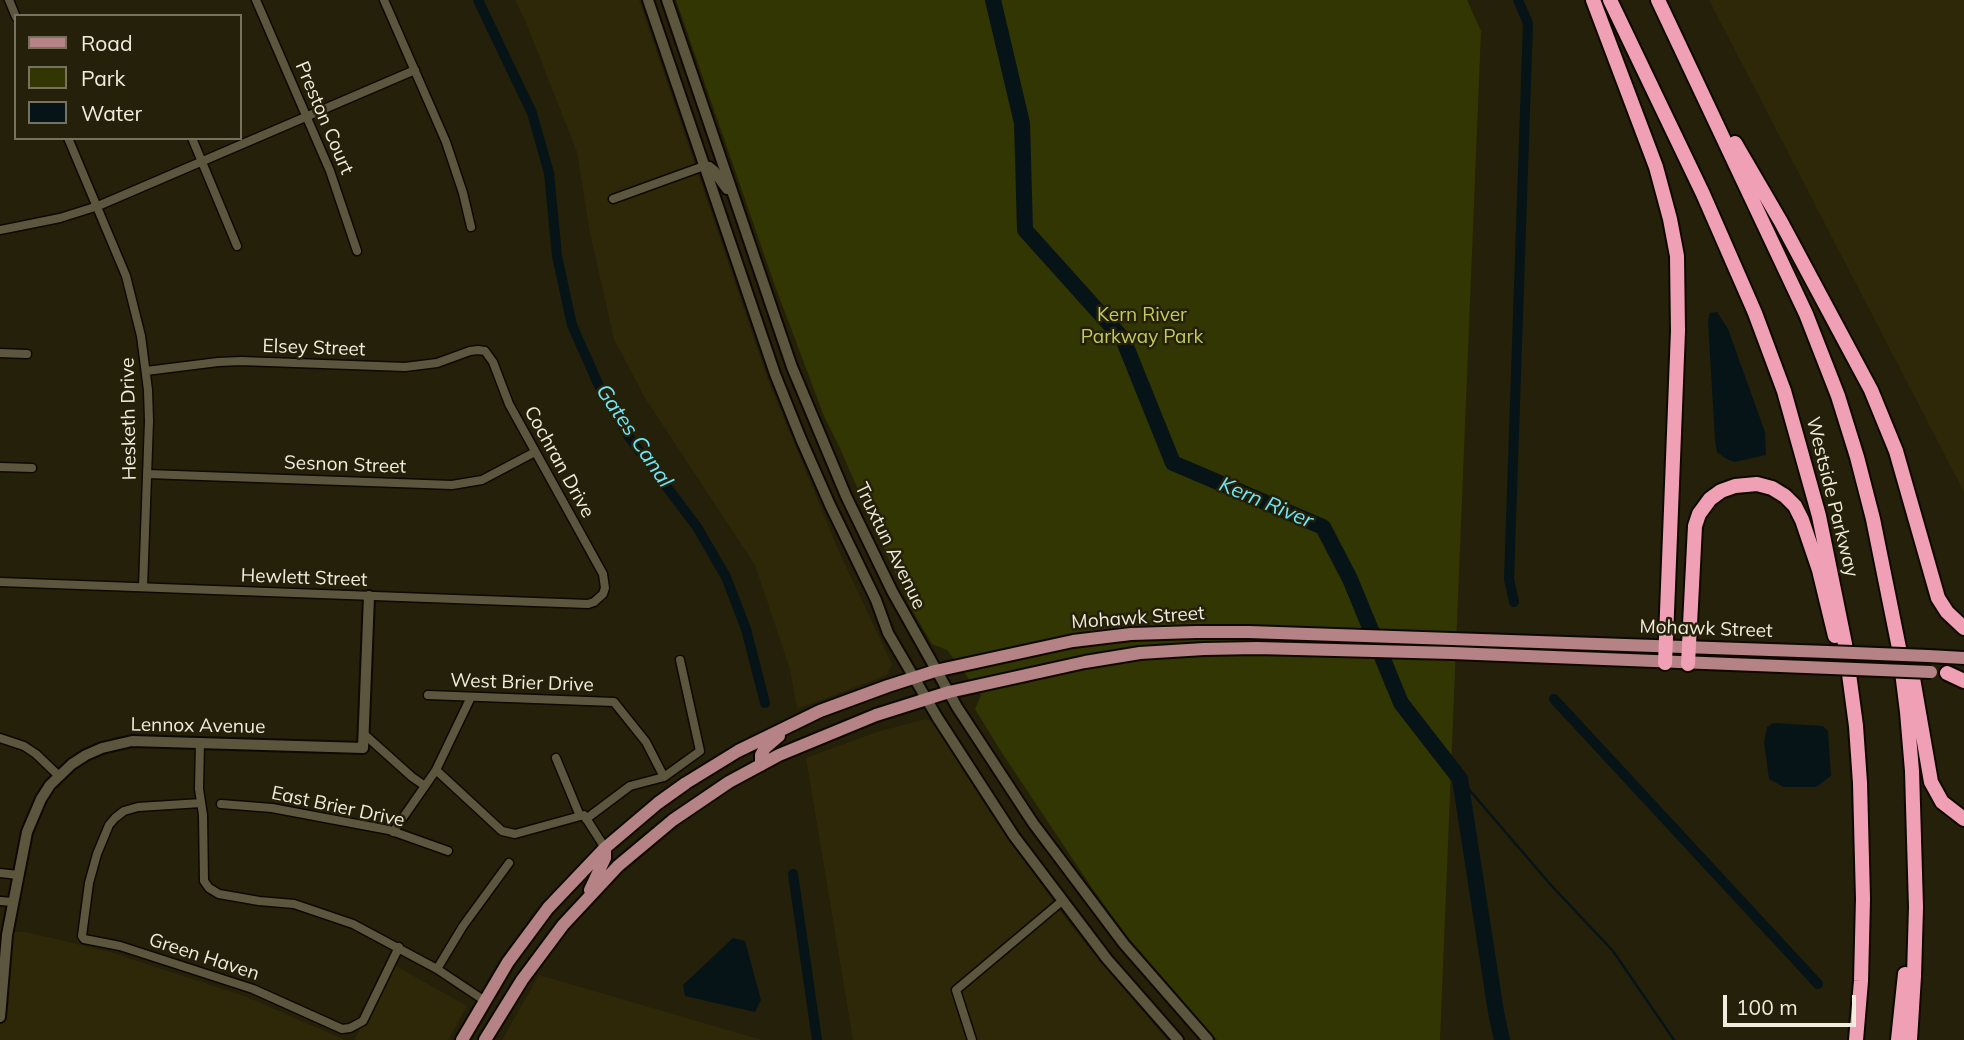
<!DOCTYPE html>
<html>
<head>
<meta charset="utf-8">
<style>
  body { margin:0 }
  #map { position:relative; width:1964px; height:1040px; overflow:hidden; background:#252009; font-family:Mulish,sans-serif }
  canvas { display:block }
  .legend { position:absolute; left:14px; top:14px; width:228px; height:126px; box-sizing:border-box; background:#252009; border:2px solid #76725f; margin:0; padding:9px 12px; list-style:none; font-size:21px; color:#f0eddf }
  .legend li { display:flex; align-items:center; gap:14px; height:35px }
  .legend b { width:35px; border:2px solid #76725f }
  .scale { position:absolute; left:1723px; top:995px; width:133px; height:32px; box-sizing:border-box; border:4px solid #f0eddf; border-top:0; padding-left:9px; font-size:21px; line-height:24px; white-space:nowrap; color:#f0eddf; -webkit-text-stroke:5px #252009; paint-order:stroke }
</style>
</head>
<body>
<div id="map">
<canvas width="1964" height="1040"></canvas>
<ul class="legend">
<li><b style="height:9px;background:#b58285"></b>Road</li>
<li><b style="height:19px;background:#323603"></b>Park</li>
<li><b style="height:19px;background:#061417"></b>Water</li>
</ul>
<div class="scale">100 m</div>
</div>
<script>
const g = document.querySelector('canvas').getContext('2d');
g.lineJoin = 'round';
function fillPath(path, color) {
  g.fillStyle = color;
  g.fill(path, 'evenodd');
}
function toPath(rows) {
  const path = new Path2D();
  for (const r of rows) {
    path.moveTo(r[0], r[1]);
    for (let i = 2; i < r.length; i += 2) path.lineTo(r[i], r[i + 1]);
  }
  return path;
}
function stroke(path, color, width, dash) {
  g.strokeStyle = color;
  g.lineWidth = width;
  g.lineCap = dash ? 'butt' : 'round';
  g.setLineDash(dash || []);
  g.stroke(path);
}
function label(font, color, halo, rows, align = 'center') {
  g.font = font + ' Mulish,sans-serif';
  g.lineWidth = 5;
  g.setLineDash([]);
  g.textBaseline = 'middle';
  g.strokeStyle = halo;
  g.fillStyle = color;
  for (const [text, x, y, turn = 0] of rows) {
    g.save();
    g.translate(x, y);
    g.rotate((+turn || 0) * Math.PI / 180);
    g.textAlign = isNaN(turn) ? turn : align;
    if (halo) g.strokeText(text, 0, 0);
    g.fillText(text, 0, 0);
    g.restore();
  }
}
fillPath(toPath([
  [515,0,639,0,768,380,840,554,892,664,887,675,797,709,790,669,755,565,645,398,614,339,590,233,577,152,527,25],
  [1709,0,1964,0,1964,492],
  [925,719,930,720,933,723,991,814,1071,926,1167,1040,853,1040,806,758,877,732],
  [0,932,26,932,110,952,247,997,345,1040,0,1040],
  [396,966,467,1006,448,1040,354,1040],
  [539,975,762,1040,502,1040]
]), '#2f2808');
fillPath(toPath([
  [676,0,1467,0,1481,31,1440,1040,1217,1040,1127,936,1092,888,1002,753,975,709,981,695,947,650,932,644,909,605,838,444,824,416,775,286]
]), '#323603');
fillPath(toPath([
  [1717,312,1728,329,1765,432,1766,455,1734,462,1725,458,1717,452,1715,440,1708,321,1710,313],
  [1773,723,1823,726,1828,731,1831,776,1816,787,1784,787,1769,779,1764,742,1767,727],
  [733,938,745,941,761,1000,755,1012,685,996,683,985]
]), '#061417');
stroke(toPath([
  [1460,779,1550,884,1613,951,1674,1040]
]), '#061417', 2.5);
stroke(toPath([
  [478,0,532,113,549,173,557,256,572,325,599,386,629,437,697,527,726,577,746,629,765,703],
  [1514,602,1509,579,1528,23,1518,0],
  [1554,699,1818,984],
  [793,874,817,1040]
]), '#061417', 10);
stroke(toPath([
  [993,0,1022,123,1025,230,1123,339,1173,463,1323,527,1350,579,1401,703,1460,779,1496,1012,1502,1040]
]), '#061417', 16);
const street = toPath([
  [9,0,16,17],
  [256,0,330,171,357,251],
  [384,0,446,142,463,193,471,227],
  [68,138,126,276,141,336,148,390,149,421,143,587],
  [192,138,237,246],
  [613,199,704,166],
  [0,230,60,218,98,206,415,70],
  [0,353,27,354],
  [0,467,32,468],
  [147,474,452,485,482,480,535,452],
  [0,582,588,604,594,602,603,594,605,588,603,574,509,404,493,362,485,351,478,350,470,351,437,363,405,367,241,361,218,362,146,371],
  [428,695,614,702,646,742,664,777],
  [364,734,412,777,425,786,393,832],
  [0,738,24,746,36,754,59,776],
  [200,742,199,789,203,815,204,881,209,888,219,894,259,901,294,904,353,924,437,969,485,1001],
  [556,758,580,816],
  [436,770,502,831,515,834,584,815,605,848],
  [425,786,436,770,471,697],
  [201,803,138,807,124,811,115,818,109,825,97,854,89,883,82,936,84,939,120,946,253,989,342,1029,350,1028,363,1021,399,947],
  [221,804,272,808,389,830,448,851],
  [586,819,630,786,664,777,700,751,680,660],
  [0,873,18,875],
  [0,901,13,902],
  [437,969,463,926,509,863],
  [972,1040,956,990,1062,901]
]);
const secondary = toPath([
  [648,0,775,374,801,439,830,505,876,600,888,633,937,717,1014,836,1107,959,1178,1040],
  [667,0,792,367,846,496,892,591,957,707,1033,823,1124,944,1208,1040],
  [704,166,709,167,714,171,727,189],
  [0,1017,7,935,27,832,41,799,50,785,72,764,86,755,102,748,132,741,363,748,369,596]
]);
const primary = toPath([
  [1928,656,1964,658],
  [761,765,761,755,765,748,779,736],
  [590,890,605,858,605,848],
  [462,1040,508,962,548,908,605,848,658,803,686,783,738,751,820,711,888,686,935,671,1073,641,1131,634,1196,632,1249,632,1828,652],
  [485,1040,522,980,563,925,618,866,673,820,729,782,779,755,876,715,949,692,1085,662,1140,653,1204,649,1257,648,1452,653,1831,668]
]);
const highway = toPath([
  [1593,0,1656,167,1670,219,1677,256,1678,331,1665,663],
  [1610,0,1703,194,1755,313,1784,391,1819,516,1845,644,1856,726,1860,783,1863,899,1861,981,1856,1040],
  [1658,0,1806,314,1838,396,1857,457,1873,519,1899,648,1907,712,1912,771,1916,907,1914,976,1910,1040],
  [1735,143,1781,222,1871,390,1896,451,1938,598,1947,612,1964,628],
  [1910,661,1931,782,1942,802,1964,819],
  [1688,664,1695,526,1699,514,1710,499,1721,491,1735,486,1757,484,1772,488,1785,496,1795,506,1802,520,1819,570,1835,636],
  [1947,673,1964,681],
  [1898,1040,1905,974]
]);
stroke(street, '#0e0900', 11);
stroke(secondary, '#0e0900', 14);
stroke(primary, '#0e0900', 16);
stroke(highway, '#0e0900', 18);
stroke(street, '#5c563e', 8);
stroke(secondary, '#5c563e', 10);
stroke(primary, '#b58285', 12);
stroke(highway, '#f0a0b5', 14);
const primaryBridge = toPath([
  [1828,652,1928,656],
  [1831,668,1931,672]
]);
stroke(primaryBridge, '#0e0900', 16, []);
stroke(primaryBridge, '#b58285', 12);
label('19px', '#f0eddf', '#252009', [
  ["Preston Court",324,118,67],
  ["Elsey Street",314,348,2],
  ["Hesketh Drive",129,419,-91],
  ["Cochran Drive",559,462,61],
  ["Sesnon Street",345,465,2],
  ["Westside Parkway",1832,497,76],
  ["Truxtun Avenue",890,546,64],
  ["Hewlett Street",304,578,2],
  ["Mohawk Street",1138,618,-4],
  ["Mohawk Street",1706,629,2],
  ["West Brier Drive",522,683,2],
  ["Lennox Avenue",198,726,1],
  ["East Brier Drive",338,807,12],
  ["Green Haven",204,957,18]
]);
label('19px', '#c1cc5c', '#252009', [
  ["Kern River",1142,315],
  ["Parkway Park",1142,337]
]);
label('italic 21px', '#70e7f8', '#252009', [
  ["Gates Canal",634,436,56],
  ["Kern River",1266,503,23]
]);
</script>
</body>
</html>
